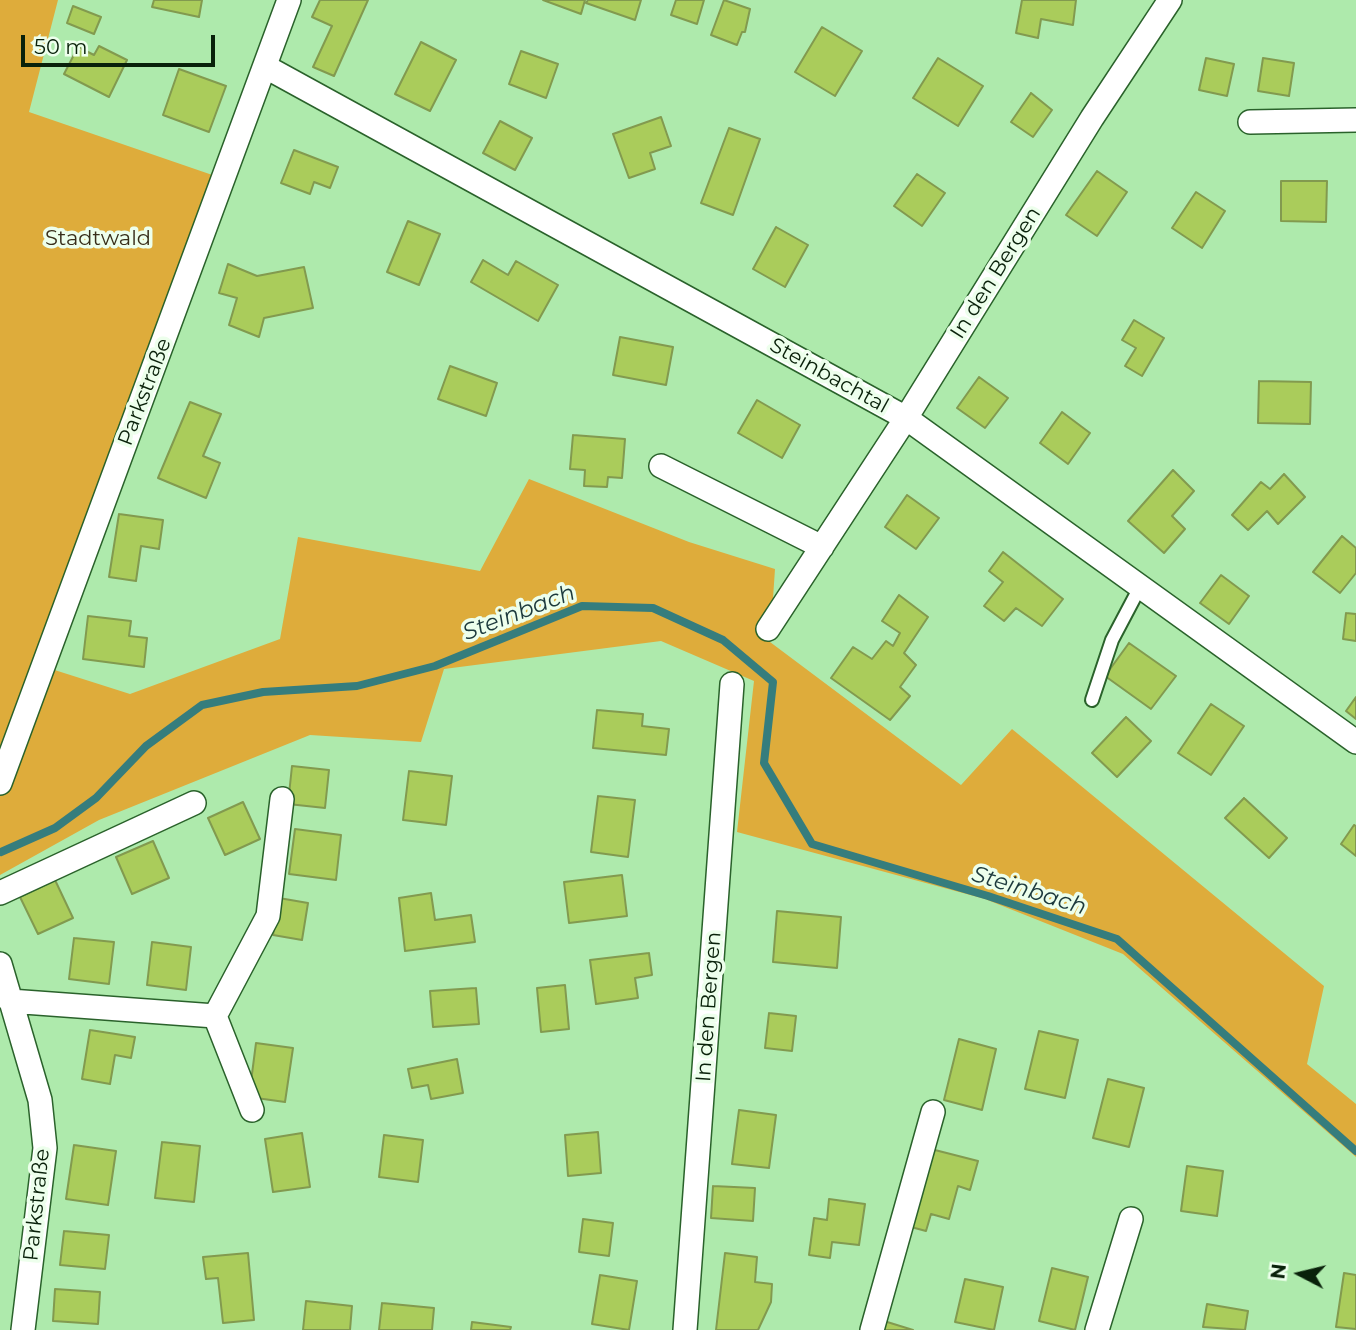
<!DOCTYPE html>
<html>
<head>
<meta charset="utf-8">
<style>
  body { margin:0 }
  #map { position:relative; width:1356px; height:1330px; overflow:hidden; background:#aeeaac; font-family:Montserrat,sans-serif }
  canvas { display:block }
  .north { position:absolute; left:1265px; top:1239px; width:70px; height:70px; -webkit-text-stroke:5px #edffec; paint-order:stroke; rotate:277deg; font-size:19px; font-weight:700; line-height:28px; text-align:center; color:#09210a }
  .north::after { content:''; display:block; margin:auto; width:24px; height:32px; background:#09210a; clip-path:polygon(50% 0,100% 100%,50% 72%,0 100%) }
  .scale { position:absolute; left:21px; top:35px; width:194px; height:32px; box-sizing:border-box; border:4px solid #09210a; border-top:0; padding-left:9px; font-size:21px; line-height:24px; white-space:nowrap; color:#09210a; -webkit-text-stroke:5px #edffec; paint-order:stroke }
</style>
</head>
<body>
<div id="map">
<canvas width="1356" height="1330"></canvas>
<div class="north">N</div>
<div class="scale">50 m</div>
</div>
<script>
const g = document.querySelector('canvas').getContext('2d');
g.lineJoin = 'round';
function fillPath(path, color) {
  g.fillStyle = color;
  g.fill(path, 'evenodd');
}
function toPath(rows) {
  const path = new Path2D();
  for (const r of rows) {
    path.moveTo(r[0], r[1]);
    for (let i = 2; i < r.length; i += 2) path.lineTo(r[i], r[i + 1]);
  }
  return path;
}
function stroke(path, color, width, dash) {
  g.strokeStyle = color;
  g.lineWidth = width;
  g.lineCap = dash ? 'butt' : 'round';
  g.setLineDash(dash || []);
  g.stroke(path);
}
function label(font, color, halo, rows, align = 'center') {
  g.font = font + ' Montserrat,sans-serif';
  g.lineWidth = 7;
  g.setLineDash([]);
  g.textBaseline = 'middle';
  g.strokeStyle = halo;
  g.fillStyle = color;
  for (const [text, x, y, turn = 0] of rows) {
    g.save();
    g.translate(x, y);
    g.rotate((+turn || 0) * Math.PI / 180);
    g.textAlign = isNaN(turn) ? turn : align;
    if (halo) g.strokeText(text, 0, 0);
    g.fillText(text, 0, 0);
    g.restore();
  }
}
fillPath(toPath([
  [0,0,58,0,29,112,224,179,42,666,130,694,280,639,298,537,480,571,529,479,689,542,775,569,770,642,961,785,1012,729,1324,986,1307,1064,1356,1104,1356,1157,1123,954,985,899,737,832,754,681,661,641,444,669,421,742,310,735,99,820,0,875]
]), '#deac3b');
stroke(toPath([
  [1,852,55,828,96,798,146,746,202,705,263,692,357,686,435,666,582,606,653,608,723,640,773,682,764,763,812,844,988,896,1117,939,1356,1151]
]), '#357d7d', 8);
const building = toPath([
  [154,0,202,0,199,17,152,7,154,0],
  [320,0,368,0,334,76,313,67,332,26,312,17,320,0],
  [543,0,585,0,581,14,543,0],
  [588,0,641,0,635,20,586,3,588,0],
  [676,0,704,0,697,24,671,15,676,0],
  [724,0,750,9,745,32,742,32,737,45,711,35,724,0],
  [1022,0,1076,0,1073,25,1041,19,1038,38,1016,33,1022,0],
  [73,6,101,17,94,34,67,23,73,6],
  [822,27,862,51,835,96,795,72,822,27],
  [421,42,456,60,430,111,395,94,421,42],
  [99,46,127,60,109,97,64,74,78,47,94,55,99,46],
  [521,51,558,64,546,98,509,84,521,51],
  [938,58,983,86,958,126,913,98,938,58],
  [1206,58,1234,64,1227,96,1199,90,1206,58],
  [1263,58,1294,63,1289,96,1258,91,1263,58],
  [179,69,226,86,209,132,163,115,179,69],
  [1031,93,1052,110,1033,137,1011,122,1031,93],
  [661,117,671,146,650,153,655,169,629,178,613,134,661,117],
  [500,121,532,138,515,170,483,153,500,121],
  [729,128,760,139,733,215,701,203,729,128],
  [294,150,338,167,330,188,314,182,310,194,281,183,294,150],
  [1097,171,1127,192,1097,236,1066,215,1097,171],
  [917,174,945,193,922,226,894,206,917,174],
  [1281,181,1327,181,1326,222,1281,221,1281,181],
  [1196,192,1225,211,1202,248,1172,228,1196,192],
  [408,221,440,234,419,285,387,272,408,221],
  [776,227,808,245,785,287,753,269,776,227],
  [483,260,508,275,516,261,558,285,538,321,471,282,483,260],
  [228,264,257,276,304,267,313,308,264,318,259,337,229,325,237,298,219,293,228,264],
  [1134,320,1164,338,1142,376,1125,366,1136,348,1122,340,1134,320],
  [620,337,673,347,666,385,613,375,620,337],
  [450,366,497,383,486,416,438,399,450,366],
  [979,377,1008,398,985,428,957,408,979,377],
  [1259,381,1311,382,1310,424,1258,423,1259,381],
  [757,400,800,425,782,458,738,433,757,400],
  [190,402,221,414,203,456,220,463,206,498,158,478,190,402],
  [1062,412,1090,433,1068,464,1040,443,1062,412],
  [573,435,625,439,622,478,608,477,607,487,584,486,585,470,570,469,573,435],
  [1173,470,1194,491,1172,516,1185,529,1164,553,1128,521,1173,470],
  [1284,474,1305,497,1278,524,1267,511,1248,530,1232,515,1261,482,1270,489,1284,474],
  [907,495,939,518,916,549,885,527,907,495],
  [119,514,163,520,159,549,141,546,136,581,109,577,119,514],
  [1342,536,1356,548,1356,573,1340,593,1313,572,1342,536],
  [1003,552,1063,599,1042,626,1016,608,1004,621,984,606,1003,582,989,571,1003,552],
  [1221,575,1249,596,1229,624,1200,603,1221,575],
  [899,595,928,617,904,653,916,665,900,687,910,696,890,720,831,678,853,647,872,659,886,641,893,646,900,633,882,621,899,595],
  [1346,613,1356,614,1356,641,1343,639,1346,613],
  [88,616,131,621,129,636,147,638,144,667,83,659,88,616],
  [1129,643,1176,676,1151,709,1105,676,1129,643],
  [1356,697,1356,719,1346,711,1356,697],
  [1211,704,1244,726,1211,775,1178,753,1211,704],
  [597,710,643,714,642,726,669,729,666,755,593,748,597,710],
  [1126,717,1151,741,1117,777,1092,753,1126,717],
  [292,766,329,770,325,808,288,804,292,766],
  [409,771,452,776,446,825,403,820,409,771],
  [598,796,635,800,628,857,591,852,598,796],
  [1244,798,1287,838,1269,858,1225,818,1244,798],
  [243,802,260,839,225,855,208,818,243,802],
  [1354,825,1356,826,1356,856,1341,844,1354,825],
  [295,829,341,835,336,880,289,874,295,829],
  [153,841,169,878,132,894,116,857,153,841],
  [622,875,627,916,569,923,564,882,622,875],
  [55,880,73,918,38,934,20,897,55,880],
  [431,893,435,920,471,915,475,942,405,951,399,898,431,893],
  [279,898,308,903,302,940,273,935,279,898],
  [777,911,841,917,837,968,773,962,777,911],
  [74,938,114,942,109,984,69,979,74,938],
  [152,942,191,947,186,990,147,985,152,942],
  [649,953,652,975,635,978,638,998,596,1004,590,960,649,953],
  [565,985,569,1029,541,1032,537,988,565,985],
  [476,988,479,1024,433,1027,430,991,476,988],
  [769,1013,796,1016,792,1051,765,1048,769,1013],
  [90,1030,135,1037,131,1058,115,1055,110,1084,82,1079,90,1030],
  [1039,1031,1078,1040,1065,1098,1025,1089,1039,1031],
  [959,1039,996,1049,982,1110,944,1100,959,1039],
  [256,1043,293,1048,285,1102,249,1097,256,1043],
  [457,1059,463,1093,431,1099,428,1085,412,1088,408,1069,457,1059],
  [1108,1079,1144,1088,1129,1147,1093,1138,1108,1079],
  [739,1110,776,1115,769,1168,732,1164,739,1110],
  [598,1132,601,1173,568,1176,565,1135,598,1132],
  [302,1133,310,1187,273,1192,265,1139,302,1133],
  [384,1135,423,1140,418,1182,379,1177,384,1135],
  [162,1142,200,1146,194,1202,155,1198,162,1142],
  [74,1145,116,1151,108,1205,66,1199,74,1145],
  [931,1149,978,1161,970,1190,958,1186,949,1219,931,1214,926,1231,911,1227,931,1149],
  [1187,1166,1223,1171,1217,1216,1181,1211,1187,1166],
  [713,1186,755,1188,753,1221,711,1218,713,1186],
  [829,1199,865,1204,859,1245,832,1242,830,1258,809,1255,814,1218,827,1220,829,1199],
  [583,1219,613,1223,609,1256,579,1252,583,1219],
  [64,1231,109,1235,105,1269,60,1265,64,1231],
  [248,1253,254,1320,223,1323,218,1278,206,1279,203,1257,248,1253],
  [725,1253,757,1257,755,1282,772,1284,771,1302,758,1330,716,1330,725,1253],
  [1052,1268,1088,1277,1075,1330,1039,1321,1052,1268],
  [1344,1273,1356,1275,1356,1329,1336,1327,1344,1273],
  [600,1275,637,1281,629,1330,592,1324,600,1275],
  [965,1279,1003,1287,994,1330,955,1322,965,1279],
  [55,1289,100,1292,98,1324,53,1321,55,1289],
  [306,1301,352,1306,350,1330,303,1330,306,1301],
  [382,1303,434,1308,432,1330,379,1330,382,1303],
  [1207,1304,1248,1311,1245,1330,1203,1327,1207,1304],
  [884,1321,913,1330,881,1330,884,1321],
  [472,1322,511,1327,510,1330,471,1330,472,1322]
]);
fillPath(building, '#aacc5b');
stroke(building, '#829a4f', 2);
const service = toPath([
  [1092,700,1112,640,1140,587]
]);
const minor = toPath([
  [266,67,906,418,1356,742],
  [1250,122,1356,120],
  [661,466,822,547],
  [768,629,906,418,1092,118,1170,0],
  [0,783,289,0],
  [0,893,194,803],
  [0,964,40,1100,45,1148,23,1330],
  [10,1001,215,1016],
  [252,1110,215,1016,268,916,282,799],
  [685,1330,732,684],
  [872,1330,933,1112],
  [1097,1330,1131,1219]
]);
stroke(service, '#2a622b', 16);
stroke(minor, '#2a622b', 26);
stroke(service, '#fff', 12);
stroke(minor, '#fff', 23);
label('21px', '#382e1a', '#edffec', [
  ["Stadtwald",98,239]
]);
label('21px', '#09210a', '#edffec', [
  ["In den Bergen",996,273,-58],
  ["Steinbachtal",829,376,29],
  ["Parkstraße",145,392,-69],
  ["In den Bergen",709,1007,-86],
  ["Parkstraße",37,1205,-84]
]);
label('italic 23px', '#1c393c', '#edffec', [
  ["Steinbach",519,613,-21],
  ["Steinbach",1029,891,17]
]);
</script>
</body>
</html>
